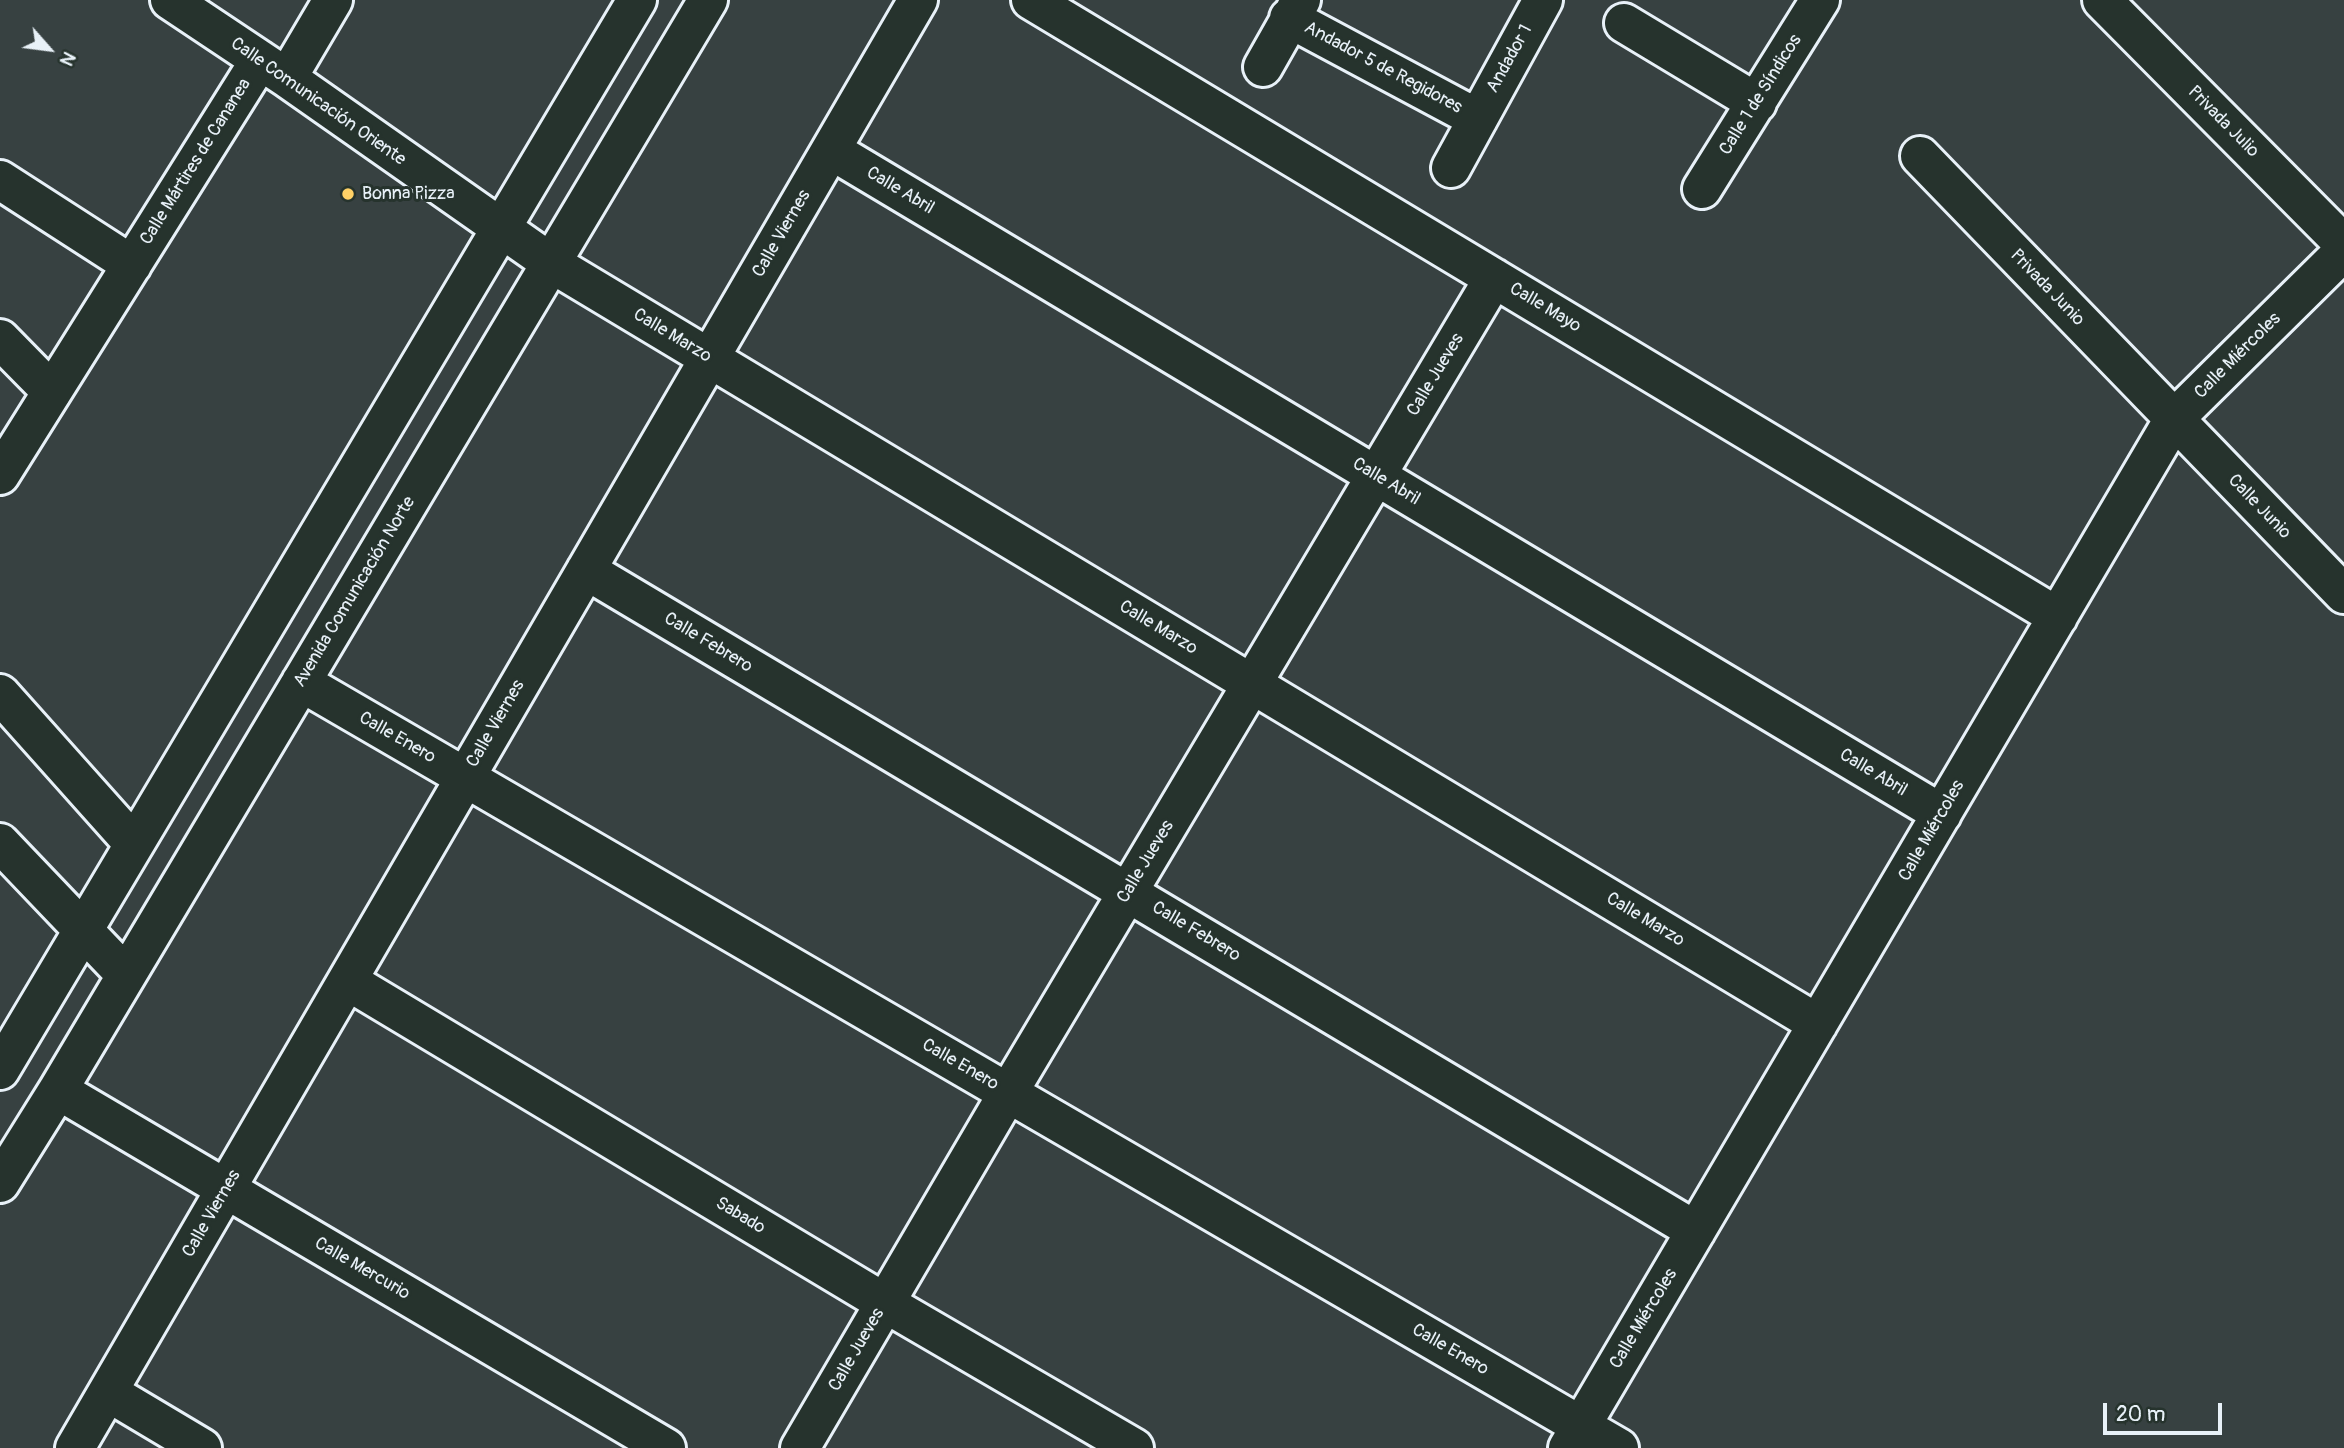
<!DOCTYPE html>
<html>
<head>
<meta charset="utf-8">
<style>
  body { margin:0 }
  #map { position:relative; width:2344px; height:1448px; overflow:hidden; background:#374141; font-family:Pangolin,sans-serif }
  canvas { display:block }
  .north { position:absolute; left:14px; top:14px; width:70px; height:70px; -webkit-text-stroke:5px #26332d; paint-order:stroke; rotate:118deg; font-size:19px; font-weight:700; line-height:28px; text-align:center; color:#e8f1f8 }
  .north::after { content:''; display:block; margin:auto; width:24px; height:32px; background:#e8f1f8; clip-path:polygon(50% 0,100% 100%,50% 72%,0 100%) }
  .scale { position:absolute; left:2103px; top:1403px; width:119px; height:32px; box-sizing:border-box; border:4px solid #e8f1f8; border-top:0; padding-left:9px; font-size:21px; line-height:24px; white-space:nowrap; color:#e8f1f8; -webkit-text-stroke:5px #26332d; paint-order:stroke }
</style>
</head>
<body>
<div id="map">
<canvas width="2344" height="1448"></canvas>
<div class="north">N</div>
<div class="scale">20 m</div>
</div>
<script>
const g = document.querySelector('canvas').getContext('2d');
g.lineJoin = 'round';
function toPath(rows) {
  const path = new Path2D();
  for (const r of rows) {
    path.moveTo(r[0], r[1]);
    for (let i = 2; i < r.length; i += 2) path.lineTo(r[i], r[i + 1]);
  }
  return path;
}
function stroke(path, color, width, dash) {
  g.strokeStyle = color;
  g.lineWidth = width;
  g.lineCap = dash ? 'butt' : 'round';
  g.setLineDash(dash || []);
  g.stroke(path);
}
function label(font, color, halo, rows, align = 'center') {
  g.font = font + ' Pangolin,sans-serif';
  g.lineWidth = 6;
  g.setLineDash([]);
  g.textBaseline = 'middle';
  g.strokeStyle = halo;
  g.fillStyle = color;
  for (const [text, x, y, turn = 0] of rows) {
    g.save();
    g.translate(x, y);
    g.rotate((+turn || 0) * Math.PI / 180);
    g.textAlign = isNaN(turn) ? turn : align;
    if (halo) g.strokeText(text, 0, 0);
    g.fillText(text, 0, 0);
    g.restore();
  }
}
const minor = toPath([
  [170,0,287,78,551,263,1818,1024],
  [1031,0,2058,617],
  [2102,0,2344,244],
  [1289,18,1478,119],
  [1624,23,1757,103],
  [1263,67,1301,0],
  [287,78,333,0],
  [831,150,1942,814],
  [1920,156,2344,594],
  [1451,168,1543,0],
  [0,180,132,265],
  [1702,189,1820,0],
  [0,339,52,392],
  [0,475,260,60],
  [586,570,1696,1231],
  [301,682,1619,1448],
  [0,694,134,844],
  [0,843,126,975],
  [348,981,885,1303,1134,1448],
  [0,1070,637,0],
  [58,1090,666,1448],
  [0,1183,58,1090,708,0],
  [108,1392,202,1448],
  [75,1448,918,0],
  [800,1448,1008,1093,1494,278],
  [1568,1448,2174,419,2344,251]
]);
stroke(minor, '#e8f1f8', 44);
stroke(minor, '#26332d', 38);
for (const [x, y, r, color] of [
  [348,194,7,"#ffd166"]
]) {
  const dot = new Path2D();
  dot.arc(x, y, r, 0, 2 * Math.PI);
  g.fillStyle = color;
  g.fill(dot);
  stroke(dot, '#26332d', 2.5);
}
label('18px', '#e8f1f8', '#26332d', [
  ["Andador 1",1510,59,-61],
  ["Andador 5 de Regidores",1383,68,28],
  ["Calle 1 de Síndicos",1761,95,-58],
  ["Calle Comunicación Oriente",318,102,35],
  ["Privada Julio",2223,122,45],
  ["Calle Mártires de Cananea",196,162,-58],
  ["Calle Abril",900,191,31],
  ["Calle Viernes",782,234,-60],
  ["Privada Junio",2047,288,46],
  ["Calle Mayo",1545,308,31],
  ["Calle Marzo",672,336,31],
  ["Calle Miércoles",2238,356,-45],
  ["Calle Jueves",1436,375,-59],
  ["Calle Abril",1386,482,31],
  ["Calle Junio",2259,507,46],
  ["Avenida Comunicación Norte",355,592,-59],
  ["Calle Marzo",1158,628,31],
  ["Calle Febrero",708,643,31],
  ["Calle Viernes",496,724,-60],
  ["Calle Enero",397,738,30],
  ["Calle Abril",1873,773,31],
  ["Calle Miércoles",1932,831,-60],
  ["Calle Jueves",1146,862,-59],
  ["Calle Marzo",1645,920,31],
  ["Calle Febrero",1196,932,31],
  ["Calle Enero",960,1065,30],
  ["Calle Viernes",212,1214,-60],
  ["Sabado",740,1216,31],
  ["Calle Mercurio",362,1269,30],
  ["Calle Miércoles",1644,1319,-59],
  ["Calle Jueves",857,1350,-60],
  ["Calle Enero",1450,1350,30]
]);
label('18px', '#e8f1f8', '#26332d', [
  ["Bonna Pizza",362,194]
], 'left');
</script>
</body>
</html>
